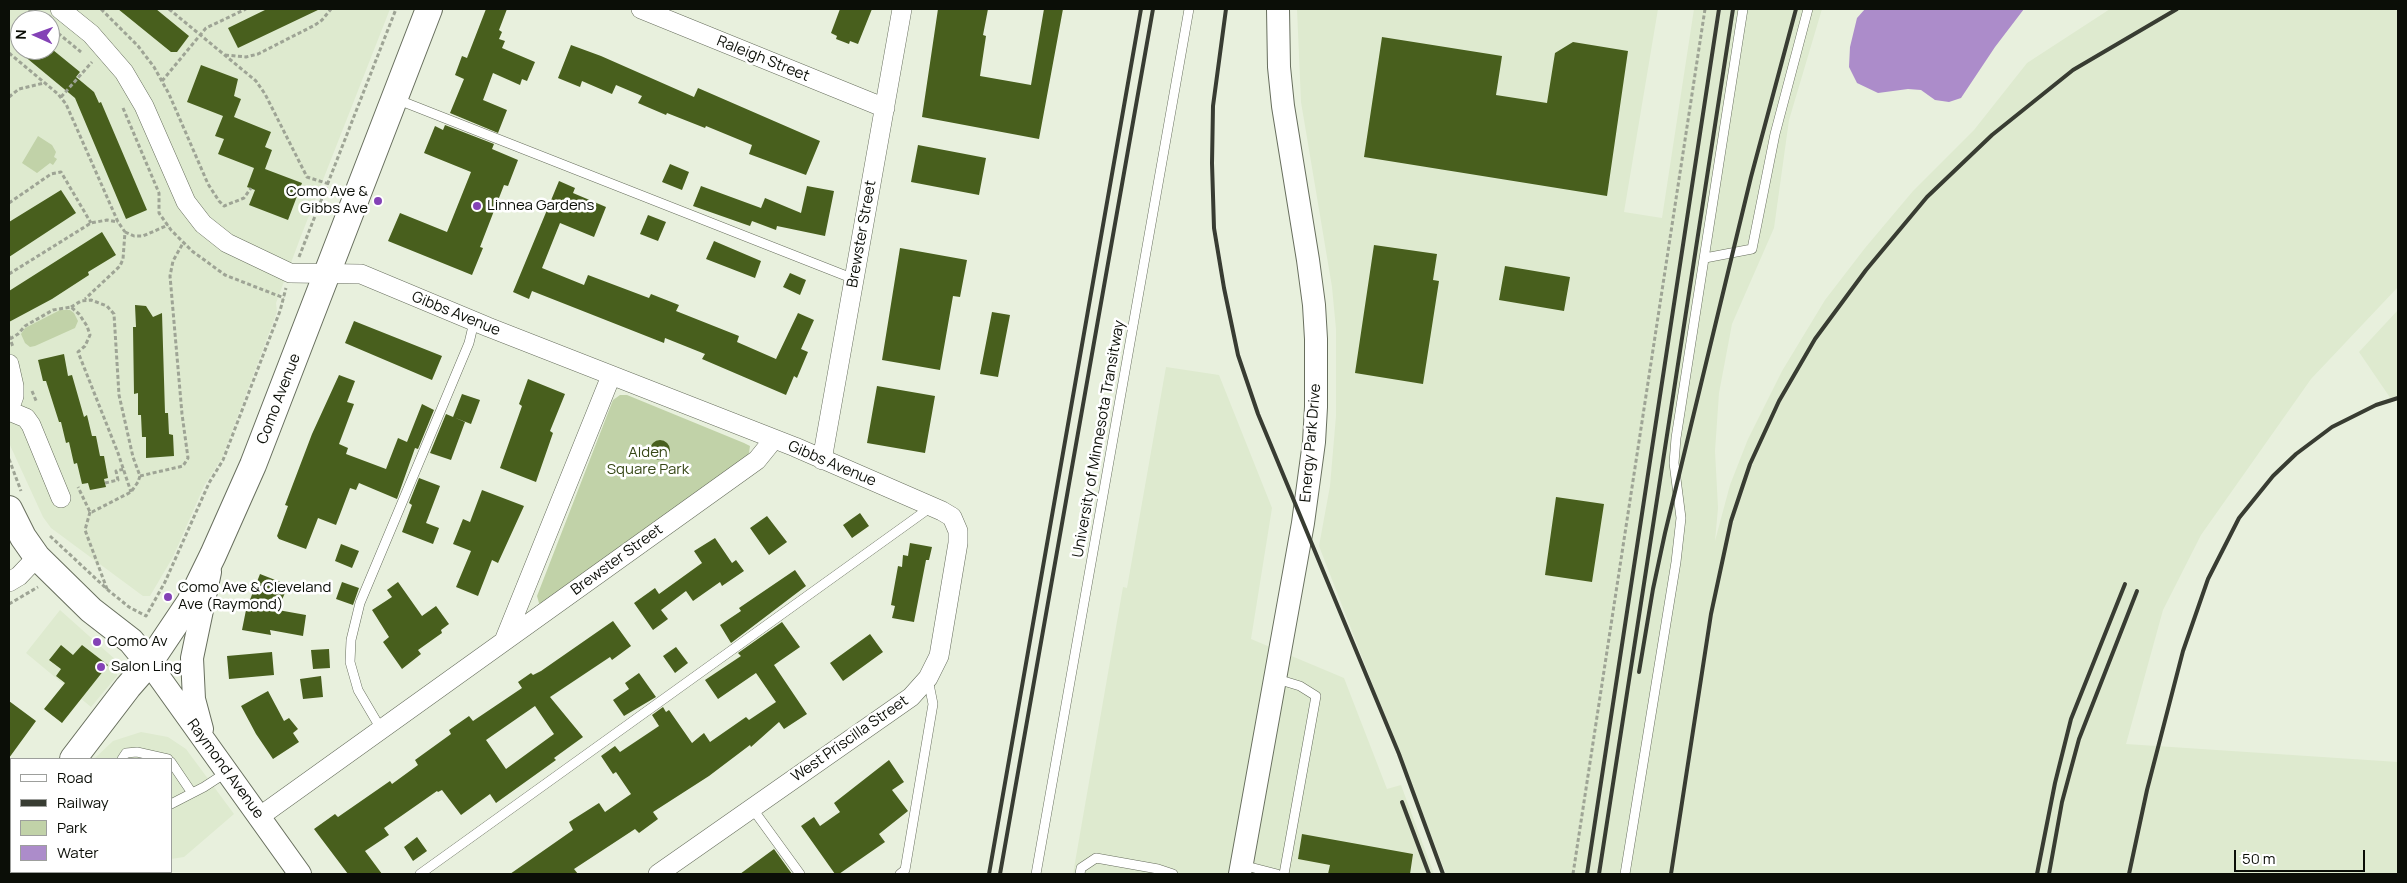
<!DOCTYPE html>
<html>
<head>
<meta charset="utf-8">
<style>
  body { margin:0 }
  #map { position:relative; width:2407px; height:883px; overflow:hidden; background:#e8f0dd; font-family:Manrope,sans-serif }
  canvas { display:block }
  .frame { position:absolute; inset:0; border:10px solid #0b0e07; pointer-events:none }
  .legend { position:absolute; left:10px; top:758px; width:162px; height:115px; box-sizing:border-box; background:#fff; border:1px solid #9d9f9c; margin:0; padding:6px 9px; list-style:none; font-size:15px; color:#0b0e07 }
  .legend li { display:flex; align-items:center; gap:10px; height:25px }
  .legend b { width:25px; border:1px solid #9d9f9c }
  .north { position:absolute; left:10px; top:10px; width:50px; height:50px; box-sizing:border-box; background:#fff; border:1px solid #9d9f9c; border-radius:50%; rotate:272deg; font-size:14px; font-weight:700; line-height:20px; text-align:center; color:#0b0e07 }
  .north::after { content:''; display:block; margin:auto; width:18px; height:22px; background:#8442b6; clip-path:polygon(50% 0,100% 100%,50% 72%,0 100%) }
  .scale { position:absolute; left:2234px; top:850px; width:131px; height:22px; box-sizing:border-box; border:2px solid #0b0e07; border-top:0; padding-left:6px; font-size:15px; line-height:18px; white-space:nowrap; color:#0b0e07; -webkit-text-stroke:4px #fff; paint-order:stroke }
</style>
</head>
<body>
<div id="map">
<canvas width="2407" height="883"></canvas>
<div class="frame"></div>
<ul class="legend">
<li><b style="height:6px;background:#fff"></b>Road</li>
<li><b style="height:6px;background:#383c32"></b>Railway</li>
<li><b style="height:14px;background:#c1d2a8"></b>Park</li>
<li><b style="height:14px;background:#ac8cca"></b>Water</li>
</ul>
<div class="north">N</div>
<div class="scale">50 m</div>
</div>
<script>
const g = document.querySelector('canvas').getContext('2d');
g.lineJoin = 'round';
function fillPath(path, color) {
  g.fillStyle = color;
  g.fill(path, 'evenodd');
}
function toPath(rows) {
  const path = new Path2D();
  for (const r of rows) {
    if (r.length === 3) {
      path.moveTo(r[0] + r[2], r[1]);
      path.arc(r[0], r[1], r[2], 0, 2 * Math.PI);
      continue;
    }
    path.moveTo(r[0], r[1]);
    for (let i = 2; i < r.length; i += 2) path.lineTo(r[i], r[i + 1]);
  }
  return path;
}
function stroke(path, color, width, dash) {
  g.strokeStyle = color;
  g.lineWidth = width;
  g.lineCap = dash ? 'butt' : 'round';
  g.setLineDash(dash || []);
  g.stroke(path);
}
function label(font, color, halo, rows, align = 'center') {
  g.font = font + ' Manrope,sans-serif';
  g.lineWidth = 5;
  g.setLineDash([]);
  g.textBaseline = 'middle';
  g.strokeStyle = halo;
  g.fillStyle = color;
  for (const [text, x, y, turn = 0] of rows) {
    g.save();
    g.translate(x, y);
    g.rotate((+turn || 0) * Math.PI / 180);
    g.textAlign = isNaN(turn) ? turn : align;
    if (halo) g.strokeText(text, 0, 0);
    g.fillText(text, 0, 0);
    g.restore();
  }
}
fillPath(toPath([
  [9,9,390,9,301,236,276,303,277,312,222,458,204,486,173,557,150,596,143,596,51,528,43,517,9,443],
  [20,20,50,20,50,50,20,50],
  [1297,9,1658,9,1624,212,1662,218,1694,9,1822,9,1789,120,1774,228,1732,324,1719,393,1715,451,1718,508,1715,541,1730,485,1748,439,1782,371,1825,300,1865,248,1913,191,1974,130,2027,63,2110,9,2398,9,2398,287,2311,379,2201,535,2163,610,2126,744,2398,762,2398,874,1446,874,1319,546,1330,486,1336,416,1336,329,1332,287,1301,102],
  [2398,310,2398,400,2391,399,2359,352],
  [1166,367,1219,375,1272,508,1251,639,1344,678,1387,789,1401,785,1434,874,1073,874,1123,587,1127,588],
  [60,610,117,661,117,676,91,707,26,653],
  [141,732,168,737,186,749,234,814,184,857,171,859,171,759,94,759,113,741]
]), '#deeacf');
fillPath(toPath([
  [38,136,52,145,56,152,54,157,57,159,53,165,50,163,37,173,22,163],
  [60,310,70,310,74,313,78,321,75,328,35,346,30,347,25,343,21,334,25,328],
  [620,395,627,395,744,443,750,446,749,453,745,459,542,604,539,603,537,596,613,400]
]), '#c1d2a8');
fillPath(toPath([
  [1865,9,2024,9,1995,47,1961,98,1949,102,1935,100,1921,90,1908,89,1878,93,1857,83,1849,67,1850,47,1857,18]
]), '#ac8cca');
fillPath(toPath([
  [118,9,156,9,189,36,177,52,171,52],
  [267,9,320,9,238,48,228,28],
  [486,9,507,9,499,30,502,32,499,39,505,41,502,48,535,62,527,81,522,79,520,85,493,73,483,100,507,110,498,133,450,113,464,79,455,75,462,56,467,58],
  [840,9,872,9,858,44,850,41,849,44,836,39,837,36,831,33],
  [938,9,988,9,983,35,986,36,980,76,1031,85,1044,9,1063,9,1039,139,922,117],
  [1382,37,1502,56,1496,95,1547,103,1555,53,1573,42,1628,51,1607,196,1364,157],
  [571,45,601,56,694,97,698,88,820,141,806,175,749,154,752,145,706,126,705,128,667,113,666,115,638,103,642,96,616,85,612,94,582,81,580,87,558,78],
  [17,50,53,50,80,72,76,77,94,92,99,103,101,102,147,210,126,219,75,98],
  [201,65,238,79,234,96,241,99,234,117,271,132,265,147,272,150,265,169,302,183,288,220,249,205,255,190,247,187,254,168,218,154,224,139,215,136,223,116,187,102],
  [445,125,494,144,492,149,518,160,508,186,504,185,480,247,483,248,472,275,388,241,400,213,447,232,471,172,424,153,435,126,443,130],
  [918,145,986,158,979,195,911,182],
  [670,164,689,172,682,190,662,182],
  [559,181,575,188,573,193,606,207,594,237,560,223,542,268,584,285,588,275,649,298,651,294,679,305,676,311,739,336,737,342,776,359,798,313,814,320,801,349,808,352,797,378,794,376,786,395,702,359,705,354,665,338,664,343,532,291,529,299,513,292],
  [701,186,761,208,765,198,801,213,807,186,834,191,825,236,777,226,776,230,752,221,750,226,693,206],
  [61,190,76,213,9,257,9,222],
  [648,215,666,222,658,241,640,234],
  [102,232,116,255,88,272,89,275,52,299,9,322,9,291],
  [714,241,761,261,755,278,706,259],
  [1374,245,1437,254,1433,280,1439,281,1423,384,1355,373],
  [900,248,967,260,960,297,953,296,940,370,882,360],
  [1505,266,1570,277,1564,311,1499,300],
  [790,273,806,280,800,295,783,287],
  [135,305,146,306,153,317,162,313,165,413,168,413,169,434,173,435,174,456,146,458,146,437,142,437,141,415,138,415,138,393,134,394,133,327,136,327],
  [992,312,1010,315,998,377,980,374],
  [354,321,442,356,432,380,345,343],
  [64,354,68,376,72,375,84,417,87,415,92,436,96,436,100,456,104,456,108,478,104,479,106,487,90,490,88,483,82,484,77,463,74,464,69,442,66,443,61,422,59,422,46,381,43,381,38,360],
  [339,375,355,381,347,402,354,404,339,444,348,448,346,454,386,469,398,438,407,442,422,404,434,410,418,449,415,448,397,499,359,483,356,490,350,488,336,525,318,518,306,549,279,539,277,536,288,506,285,505,312,434],
  [528,379,565,394,550,431,553,433,536,482,500,468,522,406,519,404],
  [877,386,935,396,925,453,867,443],
  [462,394,480,400,471,424,453,417],
  [446,414,465,422,451,460,430,453],
  [660,450,10],
  [419,478,440,486,426,523,439,528,433,544,402,532,412,505,409,503],
  [482,490,524,506,498,563,492,560,478,596,456,587,471,551,453,544,463,519,470,522],
  [1556,497,1604,504,1592,582,1545,575],
  [860,513,869,526,852,538,843,525],
  [767,516,787,542,769,555,750,528],
  [715,538,732,563,736,560,744,571,722,586,720,582,693,601,686,591,661,610,668,619,653,630,634,603,655,588,659,594,702,563,694,551],
  [910,543,932,547,929,560,926,560,914,622,892,618,895,606,891,605,898,566,902,567,903,555,908,556],
  [341,544,359,551,352,568,335,561],
  [795,570,806,586,731,643,720,625,741,611,739,608],
  [260,574,288,585,278,610,306,615,303,636,270,630,271,635,242,630,246,610],
  [342,582,359,588,353,605,336,599],
  [398,582,422,616,436,606,449,624,441,630,442,633,418,650,421,654,402,669,383,642,389,637,372,610,392,597,387,590],
  [613,621,631,646,612,660,610,657,550,697,583,737,554,758,556,760,496,803,490,794,461,815,442,790,438,792,437,791,384,828,389,835,365,851,382,874,348,874,314,829,335,814,338,817,390,781,392,784,418,765,415,760,451,734,449,730,469,716,473,721,522,688,518,682,531,673,533,675,541,671],
  [535,706,554,734,506,769,486,740],
  [782,622,800,647,774,665,807,714,784,729,779,722,751,747,750,745,709,776,653,812,658,819,639,833,635,829,574,869,578,874,510,874,573,830,569,822,599,803,605,812,631,794,616,772,613,774,601,756,615,746,620,752,659,726,652,715,663,707,666,712,669,710,692,743,704,733,710,742,746,717,749,720,776,702,756,673,718,699,705,680,741,656,738,653],
  [870,634,883,652,843,681,830,663],
  [61,645,73,655,82,645,108,665,62,723,44,709,65,683,56,676,61,669,49,660],
  [676,647,688,663,675,673,663,656],
  [329,649,330,668,313,669,311,650],
  [272,652,274,675,229,679,227,656],
  [639,673,656,697,624,716,613,700,629,689,625,683],
  [321,676,323,697,303,699,300,679],
  [268,691,284,721,289,718,298,729,293,733,299,742,273,759,256,734,241,706],
  [9,701,36,721,9,758],
  [889,760,904,782,892,790,908,811,879,834,885,842,839,874,835,874,801,826,814,817,820,826,840,812,834,803],
  [1302,834,1413,854,1410,874,1328,874,1330,865,1298,859],
  [417,837,427,851,413,861,404,847],
  [774,849,792,874,740,874]
]), '#485f1d');
const service = toPath([
  [396,99,854,279],
  [1705,258,1752,249,1775,134,1808,9],
  [1277,679,1300,686,1316,696,1284,874],
  [381,729,358,690,350,662,351,640,360,603,469,343,474,322],
  [122,759,126,753,137,752,168,759],
  [171,762,192,793],
  [171,804,204,787,227,772],
  [752,808,800,874],
  [1242,865,1277,874],
  [101,872,101,874],
  [420,874,931,507],
  [900,874,905,870,933,704,928,679],
  [1036,874,1189,9],
  [1080,874,1081,868,1096,858,1158,869,1173,874],
  [1625,874,1676,562,1681,518,1674,463,1676,438,1743,9]
]);
const minor = toPath([
  [60,9,91,34,124,72,144,106,186,202,203,224,227,243,290,273,361,274,488,327,795,447,942,511,952,517,958,531,958,543,939,656,928,678,911,697,658,874],
  [641,9,885,108],
  [9,364,14,386,14,396,9,410],
  [9,411,26,418,31,425,61,498],
  [822,460,902,9],
  [9,582,19,576,37,557],
  [504,641,611,376],
  [259,817,757,460,774,439]
]);
const tertiary = toPath([
  [149,663,300,874],
  [202,729,194,699,192,658,210,572],
  [1240,874,1303,523,1314,442,1316,407,1316,339,1314,305,1308,260,1283,106,1279,67,1278,9]
]);
const secondary = toPath([
  [9,509,23,537,37,557,91,610,131,641,149,663],
  [73,759,128,687,149,663,190,602,213,555,253,465,429,9],
  [9,841,11,838]
]);
stroke(service, '#676e5d', 10);
stroke(minor, '#676e5d', 20);
stroke(tertiary, '#676e5d', 24);
stroke(secondary, '#676e5d', 28);
stroke(toPath([
  [29,9,42,20],
  [101,9,138,46,154,67,169,94,208,184,219,201,224,206,244,198,251,188],
  [169,9,256,81,265,94,307,177,329,184],
  [53,29,81,52],
  [9,53,58,94,66,104,118,222,125,232,123,259,120,266,85,299],
  [225,55,246,57,258,54,315,25,322,20,331,9],
  [162,81,206,28,246,9],
  [9,97,19,89,44,83],
  [61,97,92,62],
  [123,108,159,193,159,213,171,230,192,251,225,275,284,298],
  [9,203,51,174,61,172,91,223],
  [125,232,134,236,143,236,168,225],
  [299,257,396,9],
  [9,274,91,223,107,220,118,222],
  [71,307,81,301,91,300,107,306,114,314,119,395,133,457,140,476,138,482,131,492,92,512,90,512,78,487],
  [9,336,13,347],
  [10,339,18,334,25,326,53,310,71,307,79,314,87,326,90,335,85,346,78,352,118,453,131,492],
  [32,391,37,403],
  [9,459,21,491],
  [140,476,183,466,188,458,182,414,170,276,173,261,183,243],
  [105,483,118,480,116,471,124,469],
  [90,512,85,530,107,589],
  [50,536,108,590,129,607,146,616,165,582,209,483,223,460,280,311,286,288],
  [9,604,38,587],
  [1573,874,1705,9]
]), '#9ea495', 3, [4, 2.5]);
stroke(service, '#fff', 9);
stroke(minor, '#fff', 19);
stroke(tertiary, '#fff', 22);
stroke(secondary, '#fff', 26);
stroke(toPath([
  [1226,9,1213,106,1212,163,1214,228,1224,288,1238,355,1258,414,1399,754,1443,874],
  [1639,672,1653,589,1665,533,1751,177,1796,9],
  [1402,802,1429,874],
  [989,874,1141,9],
  [1000,874,1153,9],
  [1587,874,1719,9],
  [1599,874,1733,9],
  [1671,874,1711,614,1731,521,1750,464,1779,401,1815,339,1866,270,1927,197,1992,135,2073,70,2177,9],
  [2037,874,2055,783,2071,719,2125,584],
  [2049,874,2062,802,2079,739,2137,591],
  [2129,874,2147,790,2183,651,2208,579,2239,518,2273,476,2296,454,2332,427,2376,405,2398,398]
]), '#383c32', 4);
for (const [x, y, r, color] of [
  [378,201,5,"#8442b6"],
  [477,206,5,"#8442b6"],
  [168,597,5,"#8442b6"],
  [97,642,5,"#8442b6"],
  [101,667,5,"#8442b6"]
]) {
  const dot = new Path2D();
  dot.arc(x, y, r, 0, 2 * Math.PI);
  g.fillStyle = color;
  g.fill(dot);
  stroke(dot, '#fff', 2);
}
label('15px', '#0b0e07', '#fff', [
  ["Raleigh Street",763,59,22],
  ["Brewster Street",862,234,-80],
  ["Gibbs Avenue",456,314,22],
  ["Como Avenue",279,399,-69],
  ["University of Minnesota Transitway",1099,439,-80],
  ["Energy Park Drive",1311,443,-85],
  ["Gibbs Avenue",832,464,23],
  ["Brewster Street",617,560,-36],
  ["West Priscilla Street",850,739,-35],
  ["Raymond Avenue",225,769,54]
]);
label('15px', '#0b0e07', '#fff', [
  ["Como Ave &",368,192,"right"],
  ["Gibbs Ave",368,209,"right"],
  ["Linnea Gardens",487,206],
  ["Como Ave & Cleveland",178,588],
  ["Ave (Raymond)",178,605],
  ["Como Av",107,642],
  ["Salon Ling",111,667]
], 'left');
label('15px', '#364716', '#fff', [
  ["Alden",648,453],
  ["Square Park",648,470]
]);
</script>
</body>
</html>
